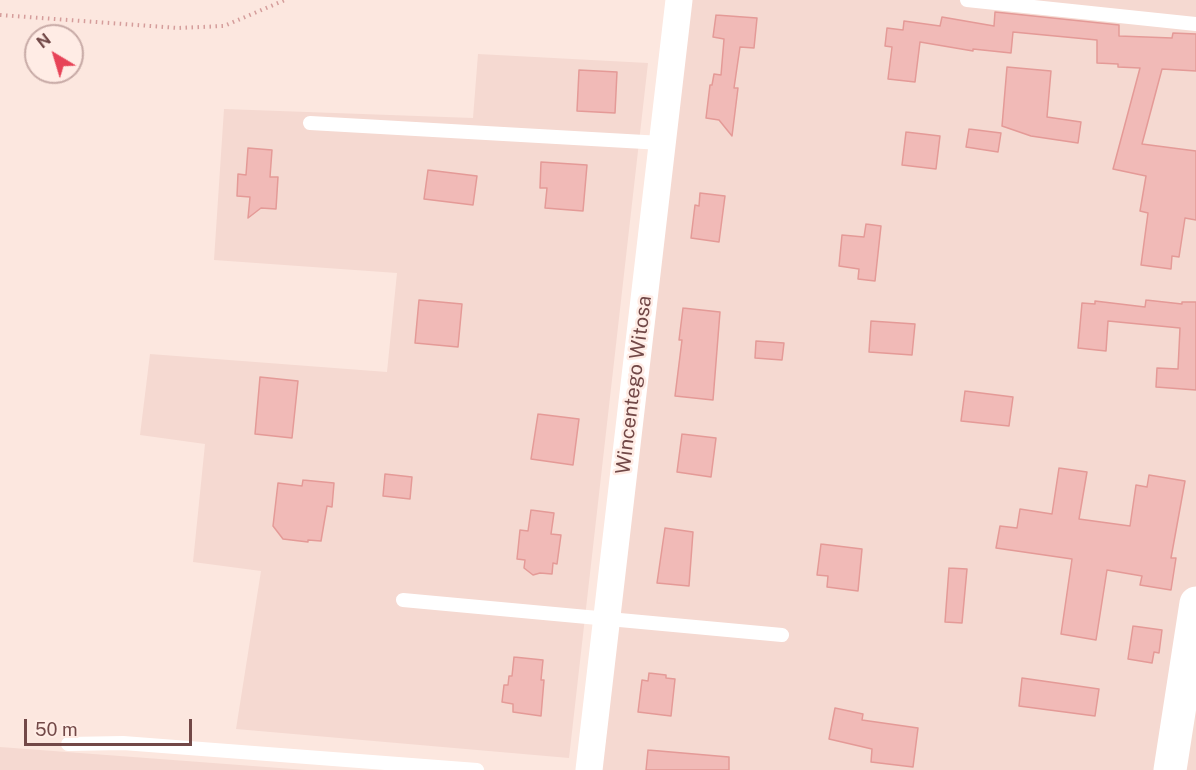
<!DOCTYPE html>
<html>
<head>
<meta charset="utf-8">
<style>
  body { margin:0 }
  #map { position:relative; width:1196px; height:770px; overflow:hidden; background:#fce7df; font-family:"Public Sans",sans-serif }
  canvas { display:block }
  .north { position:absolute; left:24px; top:24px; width:60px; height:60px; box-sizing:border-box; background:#ffece5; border:2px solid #c7aaa6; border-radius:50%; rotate:322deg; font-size:16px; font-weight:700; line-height:24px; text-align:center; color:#724847 }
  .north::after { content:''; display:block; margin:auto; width:21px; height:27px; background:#e74357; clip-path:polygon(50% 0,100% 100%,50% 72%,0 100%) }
  .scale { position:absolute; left:24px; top:719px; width:168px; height:27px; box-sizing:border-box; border:3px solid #724847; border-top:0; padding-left:8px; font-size:18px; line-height:21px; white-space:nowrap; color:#724847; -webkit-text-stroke:4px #ffece5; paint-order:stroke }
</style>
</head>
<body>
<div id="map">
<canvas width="1196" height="770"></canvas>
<div class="north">N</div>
<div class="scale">50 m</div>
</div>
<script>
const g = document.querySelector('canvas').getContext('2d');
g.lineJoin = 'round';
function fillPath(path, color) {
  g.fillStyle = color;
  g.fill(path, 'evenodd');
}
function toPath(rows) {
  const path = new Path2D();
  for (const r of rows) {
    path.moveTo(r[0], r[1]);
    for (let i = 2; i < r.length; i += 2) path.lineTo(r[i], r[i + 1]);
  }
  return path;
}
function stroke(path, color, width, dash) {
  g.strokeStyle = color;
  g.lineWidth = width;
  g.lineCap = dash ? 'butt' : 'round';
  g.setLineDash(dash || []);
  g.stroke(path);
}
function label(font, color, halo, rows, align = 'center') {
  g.font = font + ' "Public Sans",sans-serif';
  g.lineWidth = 5;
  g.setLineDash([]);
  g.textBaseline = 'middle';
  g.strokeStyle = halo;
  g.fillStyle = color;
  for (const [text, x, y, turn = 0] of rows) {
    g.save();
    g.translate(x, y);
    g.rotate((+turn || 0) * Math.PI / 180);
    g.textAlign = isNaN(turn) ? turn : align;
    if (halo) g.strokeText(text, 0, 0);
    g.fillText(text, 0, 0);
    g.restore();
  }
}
fillPath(toPath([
  [690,0,1196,0,1196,770,602,770],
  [478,54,648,63,569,758,236,729,261,571,193,562,205,444,140,435,150,354,387,372,397,273,214,260,224,109,473,118],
  [0,747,306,770,0,770]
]), '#f5d9d1');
const building = toPath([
  [995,12,1119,25,1119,36,1172,38,1173,33,1196,34,1196,71,1162,69,1142,144,1196,151,1196,220,1185,218,1179,257,1172,256,1171,269,1141,265,1148,213,1140,211,1146,176,1113,169,1140,68,1118,67,1118,64,1097,63,1097,40,1013,32,1011,53,973,49,973,51,920,42,915,82,888,79,892,47,885,46,887,28,903,30,904,21,940,26,942,17,994,26,995,12],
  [716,15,757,18,754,48,740,47,734,88,738,88,732,136,719,120,706,118,710,85,712,85,714,74,721,75,724,39,713,37,716,15],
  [1007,67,1051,71,1047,117,1081,122,1078,143,1031,136,1002,126,1007,67],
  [579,70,617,72,615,113,577,111,579,70],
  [969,129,1001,133,998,152,966,147,969,129],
  [906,132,940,136,936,169,902,165,906,132],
  [248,148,272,150,270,177,278,177,276,209,261,208,248,218,250,197,237,196,238,174,246,175,248,148],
  [541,162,587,165,583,211,545,208,547,188,540,188,541,162],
  [428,170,477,176,473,205,424,199,428,170],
  [700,193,725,196,719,242,691,238,695,205,699,206,700,193],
  [866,224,881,226,875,281,858,279,859,269,839,266,842,235,864,237,866,224],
  [419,300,462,304,458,347,415,343,419,300],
  [1146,300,1182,304,1182,302,1196,302,1196,390,1156,387,1157,368,1178,369,1180,328,1108,321,1106,351,1078,348,1082,303,1095,304,1095,301,1145,307,1146,300],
  [683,308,720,312,713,400,675,396,682,340,679,340,683,308],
  [871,321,915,324,912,355,869,352,871,321],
  [756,341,784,343,782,360,755,358,756,341],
  [260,377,298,381,292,438,255,434,260,377],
  [965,391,1013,397,1009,426,961,421,965,391],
  [538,414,579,419,573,465,531,459,538,414],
  [682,434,716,438,711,477,677,472,682,434],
  [1059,468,1087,472,1079,519,1130,526,1136,485,1147,487,1149,475,1185,481,1171,558,1176,558,1171,590,1140,585,1142,576,1107,570,1096,640,1061,634,1072,559,996,548,1000,526,1017,528,1020,509,1052,514,1059,468],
  [385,474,412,477,410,499,383,496,385,474],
  [303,480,334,483,332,507,327,506,321,541,308,540,308,542,283,539,273,526,278,483,302,486,303,480],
  [531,510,554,513,551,534,561,535,557,564,553,563,552,574,540,573,533,575,524,568,525,560,517,559,520,530,528,531,531,510],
  [665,528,693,532,689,586,657,583,665,528],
  [821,544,862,549,858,591,827,587,828,576,817,575,821,544],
  [949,568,967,569,962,623,945,622,949,568],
  [1133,626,1162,630,1159,653,1154,652,1152,663,1128,659,1133,626],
  [514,657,543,660,541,680,544,680,541,716,513,712,513,704,502,702,504,685,508,685,509,676,512,676,514,657],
  [649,673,666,675,666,678,675,679,671,716,638,712,642,680,648,681,649,673],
  [1022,678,1099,689,1095,716,1019,706,1022,678],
  [835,708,863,714,862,720,918,728,913,767,871,762,872,749,829,739,835,708],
  [648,750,729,757,729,770,646,770,648,750]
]);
fillPath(building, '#f1bab7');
stroke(building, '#e49a97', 1.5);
stroke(toPath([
  [0,15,178,28,224,26,285,0]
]), '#d59d9b', 4, [1.5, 4.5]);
stroke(toPath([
  [967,0,1196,24],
  [310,123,662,143],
  [403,600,782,635],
  [68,744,123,743,477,770]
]), '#fff', 14);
stroke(toPath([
  [589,770,679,0]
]), '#fff', 27);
stroke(toPath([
  [1170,770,1196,603]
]), '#fff', 33);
label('20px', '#724847', '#ffece5', [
  ["Wincentego Witosa",634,385,-83]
]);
</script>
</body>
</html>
